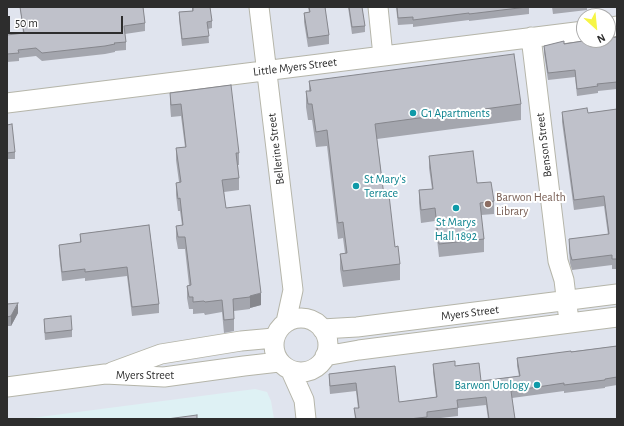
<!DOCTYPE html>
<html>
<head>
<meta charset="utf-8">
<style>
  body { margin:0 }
  #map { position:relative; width:624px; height:426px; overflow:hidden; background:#e0e4ee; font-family:"Alegreya Sans",sans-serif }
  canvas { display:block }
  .frame { position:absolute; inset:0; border:8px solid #2d2d2d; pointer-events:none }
  .north { position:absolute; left:576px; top:8px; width:40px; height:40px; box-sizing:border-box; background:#fff; border:1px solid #ababab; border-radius:50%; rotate:153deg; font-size:11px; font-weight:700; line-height:16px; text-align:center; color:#2d2d2d }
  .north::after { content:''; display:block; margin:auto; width:14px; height:18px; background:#f6f545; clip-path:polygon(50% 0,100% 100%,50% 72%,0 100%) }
  .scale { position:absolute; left:8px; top:16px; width:115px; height:18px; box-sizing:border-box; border:2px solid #2d2d2d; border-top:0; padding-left:5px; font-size:12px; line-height:14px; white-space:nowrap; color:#2d2d2d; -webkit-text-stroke:3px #fff; paint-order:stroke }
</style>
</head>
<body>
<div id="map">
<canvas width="624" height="426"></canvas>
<div class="frame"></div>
<div class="north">N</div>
<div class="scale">50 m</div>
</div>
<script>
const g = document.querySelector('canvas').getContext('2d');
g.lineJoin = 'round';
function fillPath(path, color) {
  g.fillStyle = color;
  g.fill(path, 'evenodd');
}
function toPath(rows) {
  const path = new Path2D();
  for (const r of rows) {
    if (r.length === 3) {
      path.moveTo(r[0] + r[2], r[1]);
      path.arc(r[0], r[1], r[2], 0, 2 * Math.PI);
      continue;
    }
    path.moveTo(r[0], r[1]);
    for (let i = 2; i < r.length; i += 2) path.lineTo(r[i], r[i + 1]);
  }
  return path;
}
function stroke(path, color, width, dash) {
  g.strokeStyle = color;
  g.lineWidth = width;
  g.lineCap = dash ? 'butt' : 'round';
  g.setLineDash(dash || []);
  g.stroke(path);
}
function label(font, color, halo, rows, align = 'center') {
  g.font = font + ' "Alegreya Sans",sans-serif';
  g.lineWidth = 4;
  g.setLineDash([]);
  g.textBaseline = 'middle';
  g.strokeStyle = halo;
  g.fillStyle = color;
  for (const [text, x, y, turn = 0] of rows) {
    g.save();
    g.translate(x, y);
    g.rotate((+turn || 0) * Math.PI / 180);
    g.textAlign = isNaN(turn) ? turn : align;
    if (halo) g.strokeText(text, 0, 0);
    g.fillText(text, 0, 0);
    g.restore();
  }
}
fillPath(toPath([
  [255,389,267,392,271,401,274,419,24,419]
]), '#def1f4');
const minor = toPath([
  [259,7,293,290,286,322],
  [378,7,383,56],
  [608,28,617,26],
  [531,37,558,261,564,280,568,313],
  [7,103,584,31],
  [301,345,27],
  [322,329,357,327,617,294],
  [325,356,359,350,617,317],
  [291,371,304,400,306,419],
  [112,372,161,354,241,341,274,338],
  [7,387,105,374,164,377,244,366,279,362]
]);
stroke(minor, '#b5b5a9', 21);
stroke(minor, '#fff', 19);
fillPath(toPath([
  [20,7,143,7,145,23,145,31,125,34,126,42,126,50,115,51,115,52,105,54,42,61,36,56,19,58,19,61,7,62,7,35,23,33],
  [192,7,210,7,212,21,212,28,208,29,209,43,182,46,179,19,179,12,192,11],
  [308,7,325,7,329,35,329,44,308,47,304,22,304,13,309,12],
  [348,7,362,7,365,26,365,32,352,34],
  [396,7,529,7,529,14,469,21,469,20,413,27,413,24,398,25],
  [552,7,587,7,587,10,553,14],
  [617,37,617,89,598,91,598,93,577,96,575,77,548,80,544,53,544,46],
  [309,81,521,104,521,120,377,139,384,196,395,247,400,264,400,280,343,287,340,269,340,254,345,253,343,238,338,239,327,146,316,147,312,120,308,120,306,107,306,91,309,91],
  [170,93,239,153,239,165,238,165,239,178,239,190,224,192,226,208,261,305,250,308,250,309,234,311,234,331,224,333,222,312,205,315,204,313,193,314,193,309,189,309,187,298,187,286,189,285,185,249,178,249,176,238,176,226,182,225,180,211,178,211,176,195,176,183,179,182,176,160,176,148,185,147,181,116,171,117,170,105],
  [617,109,617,269,612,269,612,265,572,270,570,263,569,250,569,239,608,235,604,206,574,210,562,122,562,112,588,113],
  [7,125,15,152,15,159,7,159],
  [429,156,477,183,494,201,494,214,481,215,484,239,484,252,439,257,435,221,421,223,419,203,419,190,432,189,429,168],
  [149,225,159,304,159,313,132,316,127,276,85,281,85,278,62,281,59,254,59,245,80,242,80,234],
  [7,304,18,313,11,326,7,326],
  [44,319,72,330,72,337,45,340,44,326],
  [617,346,617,385,605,387,605,388,564,393,564,391,512,398,515,419,488,419,486,405,458,408,458,416,432,419,355,419,354,408,358,408,356,391,330,394,329,382,329,374,395,366,399,402,436,397,433,372,433,364,455,366,481,381,519,376,517,366,517,358]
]), '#a4a6ae');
fillPath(toPath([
  [261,293,261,305,250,308,250,296],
  [18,303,18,313,11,326,11,316]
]), '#86878d');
const building = toPath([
  [20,7,143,7,145,23,124,26,126,42,114,43,115,44,105,46,42,53,36,48,18,50,19,53,7,54,7,35,24,33,20,7],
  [193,7,210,7,212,21,207,22,209,36,182,39,179,12,193,11,193,7],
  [309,7,325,7,329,35,308,38,304,13,310,12,309,7],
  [349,7,362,7,365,26,352,27,349,7],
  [397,7,527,7,469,14,469,13,413,20,413,17,398,18,397,7],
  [617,37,617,82,597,84,598,86,577,89,575,70,548,73,544,46,564,41,564,44,589,40,608,40,608,38,617,37],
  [514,54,521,104,375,124,384,196,389,195,395,247,398,246,400,264,343,271,340,254,347,253,343,222,338,223,327,130,316,132,312,104,308,104,306,91,311,91,309,81,514,54],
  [231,85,239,153,236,153,239,178,222,180,226,208,250,205,261,293,250,296,250,297,233,299,234,319,224,320,222,300,205,302,204,301,193,302,193,297,189,297,187,286,191,285,185,237,178,237,176,226,183,225,180,198,178,199,176,183,181,182,176,148,186,147,181,104,171,105,170,93,231,85],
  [587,108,588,113,617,109,617,259,612,259,612,255,572,260,570,253,569,239,609,234,604,196,574,200,562,112,587,108],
  [12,124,15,152,7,153,7,125,12,124],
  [473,151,477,183,491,182,494,201,480,203,484,239,439,244,435,208,421,210,419,190,433,189,429,156,473,151],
  [149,225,159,304,132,307,127,267,85,272,85,269,62,272,59,245,81,242,80,234,149,225],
  [18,303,11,316,7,317,7,304,18,303],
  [71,316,72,330,45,333,44,319,71,316],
  [617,346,617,377,605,379,605,380,564,385,564,383,511,391,515,419,489,419,486,397,457,400,458,408,427,412,427,417,409,419,356,419,354,408,359,408,356,383,330,386,329,374,395,366,399,402,437,397,433,364,455,361,455,366,479,363,481,381,520,376,517,358,571,351,571,352,617,346],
  [197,415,197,419,167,419,197,415]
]);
fillPath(building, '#bfc1ca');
stroke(building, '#86878d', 1);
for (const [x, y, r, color] of [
  [413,113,4,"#0f9aa8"],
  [356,186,4,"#0f9aa8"],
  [488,204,4,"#8d6e63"],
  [456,208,4,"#0f9aa8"],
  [537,385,4,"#0f9aa8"]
]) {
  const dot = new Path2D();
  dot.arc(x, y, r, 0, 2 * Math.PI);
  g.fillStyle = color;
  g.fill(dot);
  stroke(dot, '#fff', 1.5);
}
label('12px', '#2d2d2d', '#fff', [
  ["Little Myers Street",295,67,-7],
  ["Benson Street",544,145,-97],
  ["Bellerine Street",276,149,-97],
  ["Myers Street",470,313,-7],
  ["Myers Street",145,375]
]);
label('12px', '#0d838f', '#fff', [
  ["G1 Apartments",421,113],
  ["St Mary's",364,179],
  ["Terrace",364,193],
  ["St Marys",456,222,"center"],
  ["Hall 1892",456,236,"center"],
  ["Barwon Urology",529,385,"right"]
], 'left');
label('12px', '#785e54', '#fff', [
  ["Barwon Health",496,197],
  ["Library",496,211]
], 'left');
</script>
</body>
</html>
